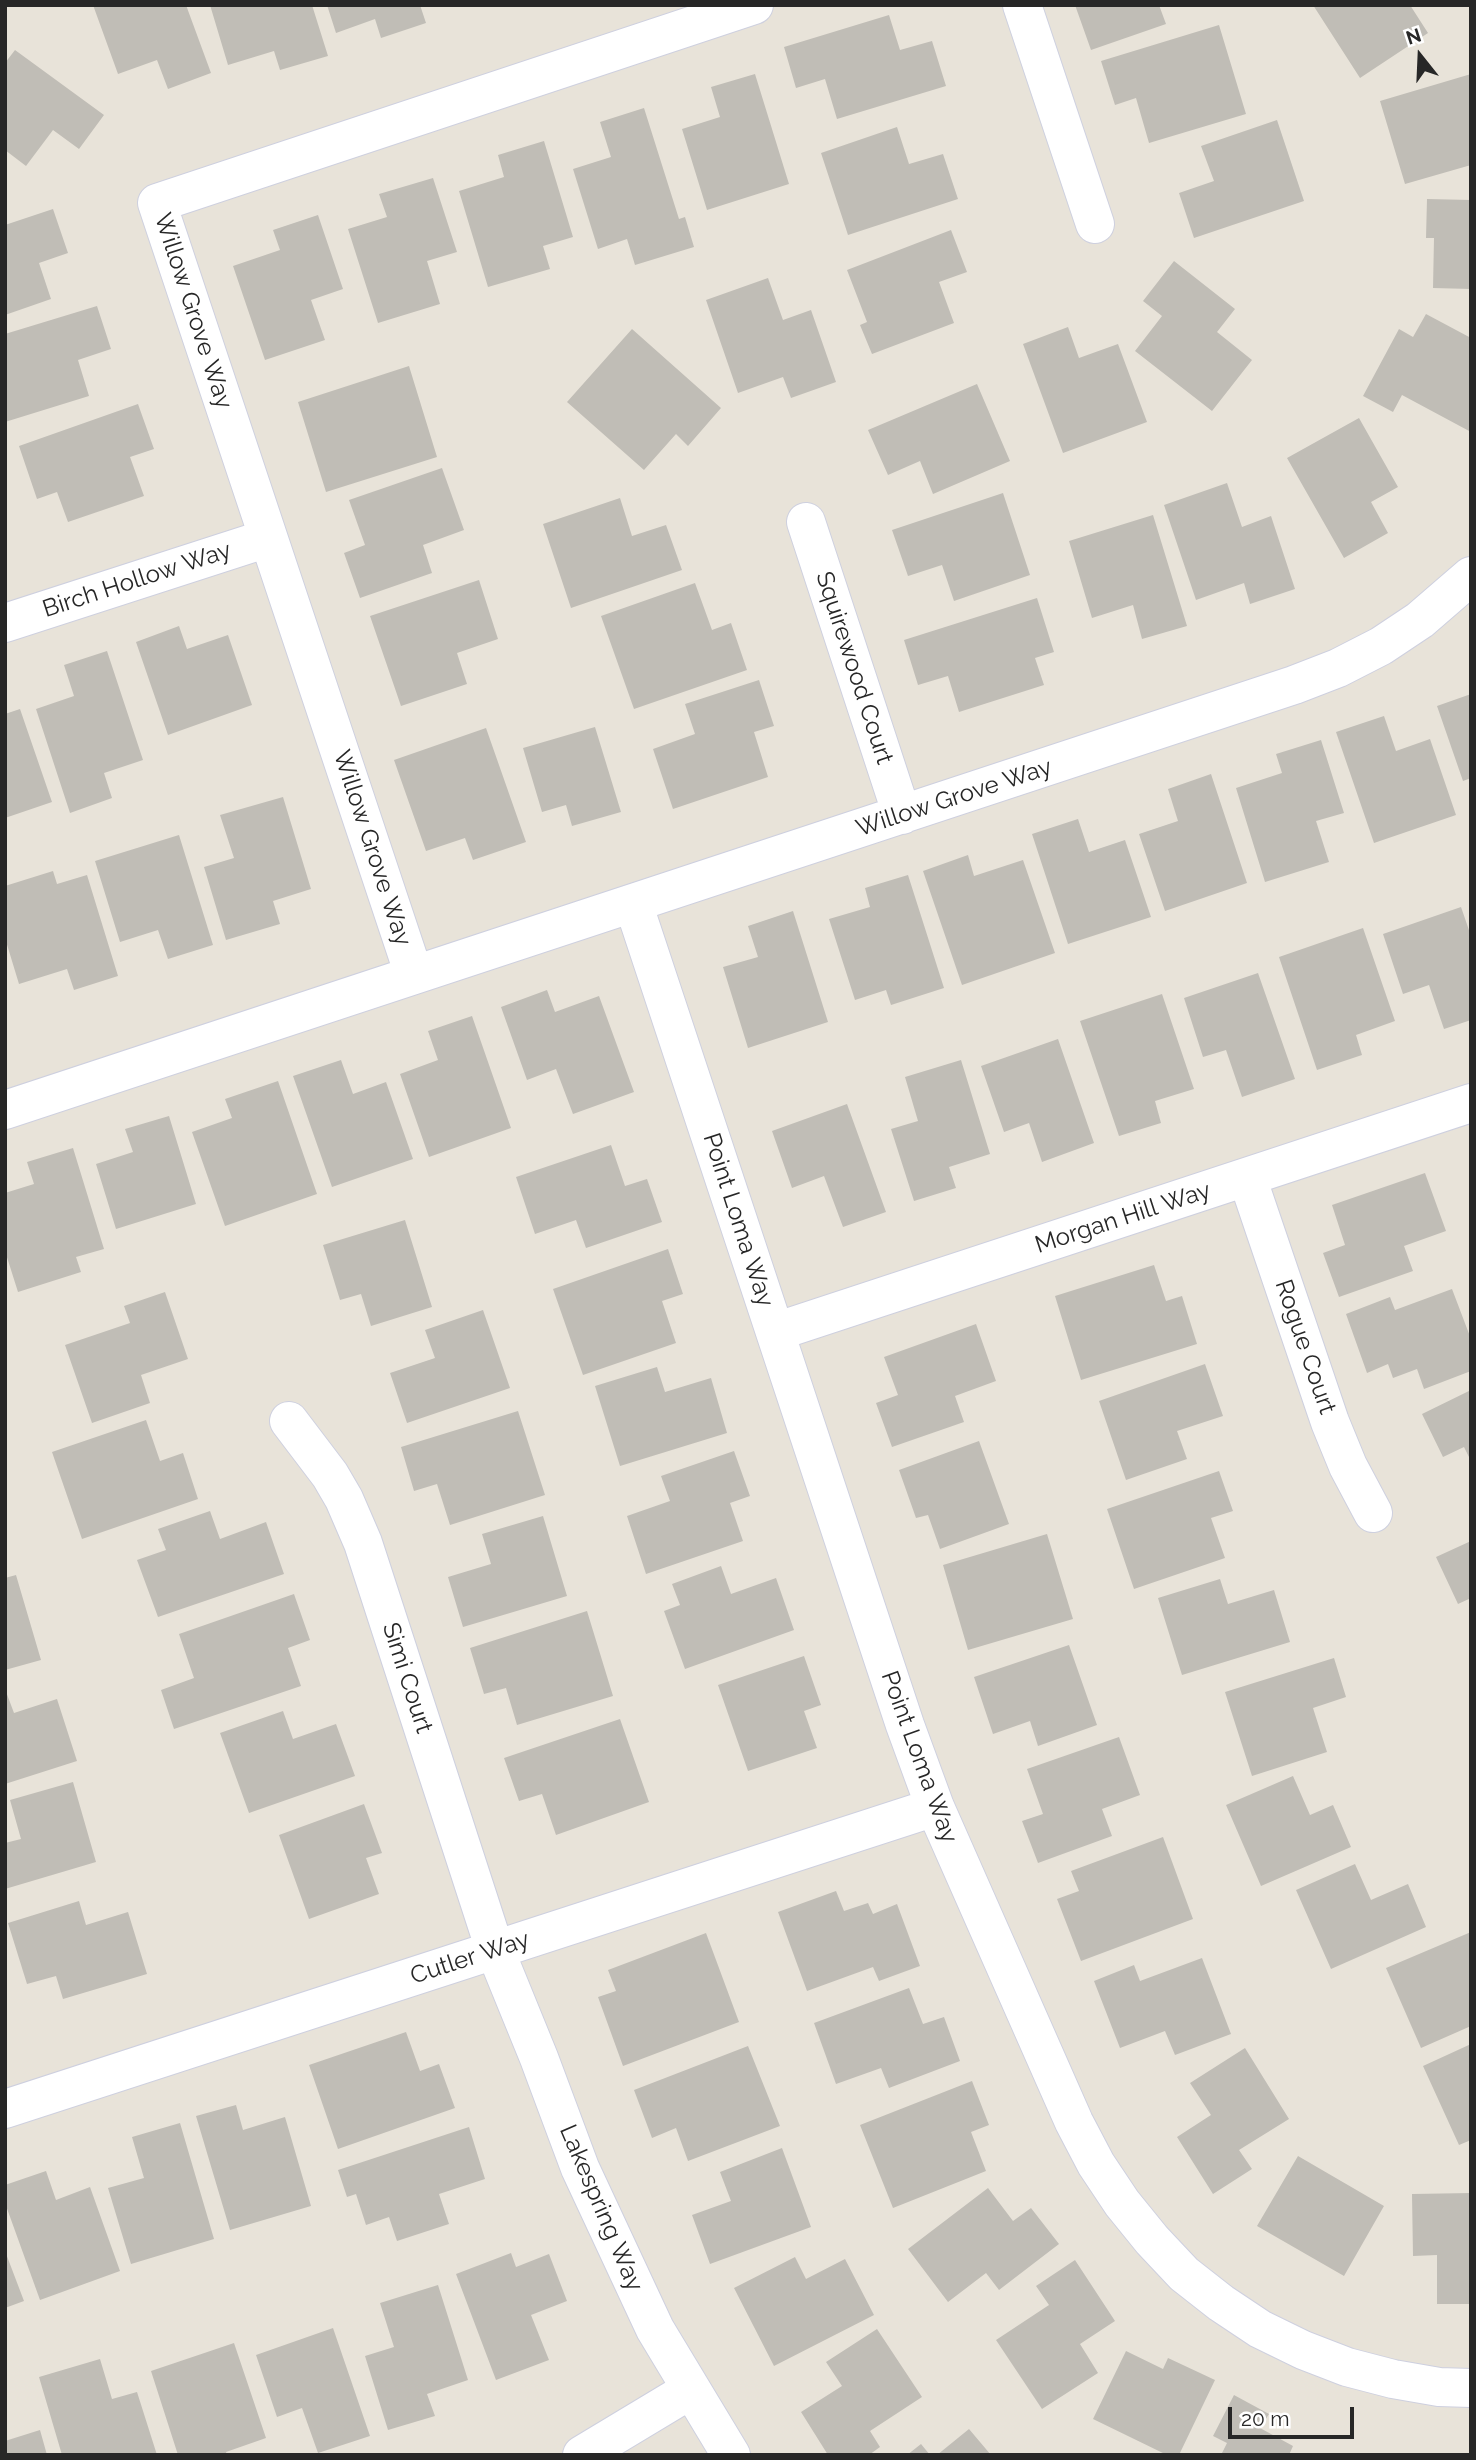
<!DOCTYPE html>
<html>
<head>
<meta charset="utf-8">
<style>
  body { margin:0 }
  #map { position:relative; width:1476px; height:2460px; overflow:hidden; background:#e8e3d9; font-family:Raleway,sans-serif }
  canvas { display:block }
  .frame { position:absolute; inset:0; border:7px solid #272727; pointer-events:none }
  .north { position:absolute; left:1385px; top:21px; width:70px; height:70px; -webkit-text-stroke:5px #fff; paint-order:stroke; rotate:342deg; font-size:19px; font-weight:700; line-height:28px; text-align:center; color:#272727 }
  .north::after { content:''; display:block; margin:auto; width:24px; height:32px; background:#272727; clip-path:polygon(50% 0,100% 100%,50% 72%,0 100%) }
  .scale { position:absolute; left:1228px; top:2407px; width:126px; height:32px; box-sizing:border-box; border:4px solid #272727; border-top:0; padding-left:9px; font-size:21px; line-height:24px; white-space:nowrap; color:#272727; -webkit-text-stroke:5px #fff; paint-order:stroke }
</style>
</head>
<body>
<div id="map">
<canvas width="1476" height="2460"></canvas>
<div class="frame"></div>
<div class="north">N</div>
<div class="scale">20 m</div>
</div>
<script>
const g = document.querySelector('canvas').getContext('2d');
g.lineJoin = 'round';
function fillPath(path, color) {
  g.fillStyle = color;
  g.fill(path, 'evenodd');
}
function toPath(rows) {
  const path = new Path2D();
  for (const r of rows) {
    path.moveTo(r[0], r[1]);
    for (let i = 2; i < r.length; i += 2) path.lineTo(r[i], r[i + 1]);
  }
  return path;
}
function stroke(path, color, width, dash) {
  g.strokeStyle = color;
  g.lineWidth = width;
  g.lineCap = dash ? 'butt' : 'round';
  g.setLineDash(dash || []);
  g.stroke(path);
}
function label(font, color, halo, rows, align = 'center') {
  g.font = font + ' Raleway,sans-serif';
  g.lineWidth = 5;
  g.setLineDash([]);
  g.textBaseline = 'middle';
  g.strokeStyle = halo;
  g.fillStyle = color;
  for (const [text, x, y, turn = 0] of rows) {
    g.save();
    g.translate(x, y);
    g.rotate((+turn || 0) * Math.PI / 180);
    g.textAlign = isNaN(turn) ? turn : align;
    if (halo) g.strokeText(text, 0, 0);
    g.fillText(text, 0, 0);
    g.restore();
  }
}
fillPath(toPath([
  [93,5,186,5,211,73,168,89,157,60,118,74],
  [210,5,312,5,328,56,280,70,274,51,228,65],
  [327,5,420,5,426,23,381,38,375,19,336,33],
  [1075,5,1159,5,1166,24,1091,50],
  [1313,5,1410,5,1428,33,1360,78],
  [889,15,900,50,932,41,946,86,837,119,825,79,796,88,784,47],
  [1219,25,1246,114,1149,143,1136,98,1115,105,1101,61],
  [15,50,104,115,79,149,53,130,26,166,5,150,5,63],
  [755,74,789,184,707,210,682,129,720,117,711,87],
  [1471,74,1471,165,1405,184,1380,101],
  [644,108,679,219,685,217,694,247,635,265,627,239,598,249,573,169,611,157,600,122],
  [1277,120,1304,201,1194,238,1179,193,1214,181,1201,146],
  [897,127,909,164,943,154,958,199,848,235,821,153],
  [544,141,573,237,543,246,550,269,488,287,459,191,504,177,498,155],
  [433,178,457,252,427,261,440,304,378,323,348,229,387,217,379,194],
  [1427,199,1471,200,1471,289,1433,288,1434,238,1426,238],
  [53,209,68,253,39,263,51,299,5,315,5,225],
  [318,215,343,289,311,300,325,340,265,360,233,266,280,250,273,230],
  [951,230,967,272,939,282,954,323,872,354,860,325,867,322,847,270],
  [1174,261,1235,309,1217,332,1252,360,1212,411,1135,351,1162,316,1143,301],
  [768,278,783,320,811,310,836,382,791,398,783,377,738,393,706,300],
  [97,306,111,349,78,360,89,396,5,422,5,334],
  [1426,314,1471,338,1471,432,1402,395,1393,412,1363,396,1399,329,1413,337],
  [1068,327,1079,358,1118,344,1147,422,1063,453,1023,344],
  [632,329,721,408,688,446,676,434,644,470,567,402],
  [409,366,437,457,326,492,298,402],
  [977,384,1010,461,933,494,920,461,888,475,868,430],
  [138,404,154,449,130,457,144,496,68,522,57,492,37,499,19,446],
  [1359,418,1398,487,1371,502,1388,533,1344,558,1287,458],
  [442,468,464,530,423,545,432,573,360,598,344,553,365,545,349,500],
  [1227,483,1242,527,1271,516,1295,589,1250,604,1244,583,1196,600,1164,505],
  [1003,493,1030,575,954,601,942,565,908,576,892,530],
  [620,498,632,536,666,525,682,570,571,608,543,524],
  [1153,515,1187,626,1142,639,1133,605,1092,618,1069,541],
  [479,580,498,639,457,653,467,684,401,706,370,616],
  [695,583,712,630,731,623,747,670,634,709,601,616],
  [1037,598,1054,652,1035,658,1044,685,959,712,948,676,918,685,904,640],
  [179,626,187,649,228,635,252,705,168,735,136,642],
  [107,651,143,760,104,773,112,798,70,813,36,709,74,696,64,665],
  [759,680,774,726,754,732,768,777,673,809,653,749,695,734,685,704],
  [1471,694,1471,778,1463,781,1437,706],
  [20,709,52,802,5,818,5,714],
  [1384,716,1396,751,1430,739,1456,815,1374,843,1336,732],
  [595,727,621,812,572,826,566,805,542,812,523,748],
  [486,728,526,842,473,860,465,838,426,851,394,760],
  [1321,740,1344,813,1316,821,1329,862,1265,882,1236,788,1282,773,1276,754],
  [1211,774,1247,883,1165,911,1139,834,1178,821,1168,789],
  [283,797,311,889,273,901,280,924,226,940,204,867,234,858,220,815],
  [1078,819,1089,852,1125,840,1151,917,1068,944,1032,834],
  [179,835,213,945,168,959,158,930,120,942,95,861],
  [968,855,974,876,1023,860,1055,953,962,985,923,871],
  [53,871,57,884,87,875,118,976,74,990,67,969,19,984,5,938,5,886],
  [908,875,944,988,891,1005,886,990,855,1000,829,919,870,907,865,888],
  [1461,907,1471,936,1471,1020,1444,1029,1429,985,1403,994,1383,934],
  [793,911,828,1022,748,1048,723,967,758,957,748,926],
  [1363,928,1395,1021,1356,1035,1362,1055,1317,1070,1279,957],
  [1258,973,1295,1079,1242,1097,1226,1050,1203,1057,1184,998],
  [547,990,555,1012,599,996,634,1092,573,1114,556,1069,527,1080,501,1007],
  [1162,994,1194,1089,1155,1101,1161,1123,1119,1136,1080,1021],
  [472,1016,511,1128,429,1157,400,1074,438,1060,428,1031],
  [1058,1039,1094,1143,1042,1162,1029,1123,1004,1132,981,1066],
  [341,1060,353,1094,386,1082,413,1159,332,1187,293,1076],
  [961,1060,990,1154,949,1167,956,1188,914,1201,891,1129,918,1121,905,1077],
  [278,1081,317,1194,225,1226,192,1132,232,1118,225,1099],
  [847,1104,886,1212,843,1227,824,1176,792,1188,772,1131],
  [169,1116,196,1204,116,1229,96,1164,133,1152,125,1129],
  [611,1145,625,1186,647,1179,662,1222,586,1248,576,1220,535,1234,516,1177],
  [73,1148,104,1249,76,1257,81,1272,18,1292,5,1251,5,1193,34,1184,27,1162],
  [1425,1173,1446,1231,1404,1246,1413,1271,1339,1297,1323,1253,1345,1245,1332,1205],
  [405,1220,432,1307,371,1326,361,1294,340,1300,323,1245],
  [668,1249,683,1294,662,1301,676,1343,583,1375,553,1289],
  [1154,1265,1166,1301,1182,1296,1197,1344,1081,1380,1055,1296],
  [1452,1289,1471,1339,1471,1371,1424,1389,1417,1369,1393,1378,1388,1364,1367,1373,1346,1314,1390,1297,1395,1310],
  [165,1292,188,1359,141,1375,150,1403,92,1423,65,1345,130,1323,124,1306],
  [483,1310,510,1388,407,1423,390,1373,435,1358,425,1330],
  [976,1324,996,1381,955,1396,964,1422,892,1447,876,1403,898,1395,884,1357],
  [1205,1364,1223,1416,1177,1431,1187,1459,1126,1480,1099,1401],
  [657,1367,665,1392,711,1378,727,1433,620,1466,595,1386],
  [1471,1390,1471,1461,1464,1447,1443,1457,1422,1414],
  [518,1411,545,1495,450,1525,437,1484,414,1491,401,1447],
  [146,1420,160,1461,183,1453,198,1499,82,1539,52,1452],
  [979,1441,1009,1524,940,1549,928,1515,916,1518,899,1470],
  [734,1451,750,1496,730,1503,743,1541,646,1574,627,1516,670,1501,661,1476],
  [1219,1471,1233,1511,1211,1518,1225,1558,1134,1589,1107,1509],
  [210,1511,220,1539,266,1522,284,1574,158,1617,137,1560,166,1550,158,1529],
  [543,1516,567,1596,463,1627,448,1577,491,1564,482,1534],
  [1047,1534,1073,1619,968,1650,943,1565],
  [1471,1541,1471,1598,1458,1604,1436,1557],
  [721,1566,731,1594,776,1578,794,1630,685,1669,664,1611,680,1605,672,1584],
  [16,1575,41,1660,5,1670,5,1578],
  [1220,1579,1228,1604,1274,1590,1290,1642,1182,1675,1158,1598],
  [294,1594,310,1640,288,1648,301,1686,174,1729,161,1690,194,1678,179,1634],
  [587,1611,613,1696,517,1725,506,1688,484,1694,470,1648],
  [1069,1645,1097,1725,1038,1746,1030,1721,993,1734,974,1677],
  [804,1656,821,1705,804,1711,817,1748,748,1771,718,1685],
  [1334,1658,1346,1697,1313,1708,1327,1752,1252,1776,1225,1692],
  [5,1689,14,1713,57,1699,77,1761,5,1784],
  [283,1711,293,1739,336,1724,355,1776,249,1813,220,1733],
  [620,1719,649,1802,556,1835,542,1794,519,1801,504,1758],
  [1119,1737,1140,1795,1102,1809,1112,1836,1038,1863,1022,1821,1043,1814,1027,1769],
  [1293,1776,1310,1815,1333,1805,1351,1847,1261,1886,1226,1805],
  [73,1782,96,1862,5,1889,5,1843,21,1839,10,1800],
  [364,1804,382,1853,366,1858,379,1894,309,1919,279,1835],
  [1163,1837,1193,1919,1081,1961,1057,1899,1079,1891,1071,1871],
  [1355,1864,1371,1900,1408,1884,1426,1927,1331,1969,1296,1890],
  [836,1891,844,1911,868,1903,873,1914,897,1904,920,1966,879,1981,873,1967,807,1991,778,1912],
  [79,1901,86,1925,128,1912,147,1974,63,1999,56,1976,27,1984,8,1923],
  [1471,1932,1471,2026,1421,2048,1386,1968],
  [706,1933,739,2022,623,2066,598,1997,616,1991,608,1970],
  [1202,1958,1231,2034,1175,2055,1165,2031,1120,2048,1094,1981,1134,1965,1140,1981],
  [909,1988,923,2024,944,2017,960,2061,889,2088,881,2068,836,2084,814,2023],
  [406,2032,420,2071,439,2064,455,2108,338,2149,309,2065],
  [1471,2044,1471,2140,1459,2145,1423,2066],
  [748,2046,780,2126,688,2161,676,2128,652,2138,634,2090],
  [1245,2048,1289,2119,1239,2150,1252,2169,1213,2194,1177,2137,1211,2115,1190,2083],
  [972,2081,989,2125,971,2132,986,2171,893,2208,860,2125],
  [236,2105,243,2130,285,2117,311,2206,230,2230,196,2116],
  [180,2123,214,2239,131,2264,108,2188,144,2178,132,2137],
  [469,2127,485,2179,439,2194,449,2224,397,2241,389,2217,366,2225,356,2194,347,2197,338,2170],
  [782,2148,811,2227,710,2264,692,2215,731,2201,720,2172],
  [1298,2156,1384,2206,1344,2276,1257,2226],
  [46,2171,56,2200,90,2187,120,2271,40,2300,5,2203,5,2185],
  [988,2188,1013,2221,1031,2208,1059,2244,999,2290,986,2273,948,2302,908,2249],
  [1471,2193,1471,2304,1437,2304,1437,2255,1413,2256,1412,2194],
  [5,2251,24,2301,5,2308],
  [511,2253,516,2267,549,2254,567,2301,531,2315,549,2360,496,2380,456,2274],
  [795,2257,806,2279,845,2259,874,2315,774,2366,734,2288],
  [1075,2260,1115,2321,1080,2344,1098,2373,1042,2409,996,2340,1049,2305,1036,2286],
  [438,2285,468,2380,427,2394,435,2416,388,2430,365,2356,394,2347,380,2303],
  [333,2328,370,2436,318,2453,302,2408,277,2417,256,2355],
  [877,2329,922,2397,870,2431,880,2447,869,2455,828,2455,801,2412,842,2386,826,2362],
  [234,2343,266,2438,226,2452,227,2455,178,2455,151,2371],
  [1126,2351,1163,2369,1168,2358,1215,2380,1179,2455,1167,2455,1093,2419],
  [100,2359,112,2399,137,2392,157,2455,62,2455,39,2377],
  [1234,2395,1269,2414,1260,2428,1293,2446,1289,2455,1221,2455,1227,2443,1213,2436],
  [969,2429,991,2455,937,2455],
  [40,2430,47,2455,5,2455,5,2441],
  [921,2444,930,2455,907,2455]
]), '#c0bdb6');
const minor = toPath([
  [1022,5,1095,224],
  [806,522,902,815],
  [5,623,268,538],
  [633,903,905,1725,935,1807,1074,2122,1096,2164,1122,2203,1152,2240,1184,2274,1221,2303,1260,2329,1303,2350,1347,2367,1393,2379,1439,2387,1471,2388],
  [414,975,157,203,754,5],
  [5,1110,1294,685,1338,668,1381,646,1420,620,1471,576],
  [1247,1177,1330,1422,1348,1466,1373,1513],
  [775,1332,1471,1103],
  [289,1421,330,1475,344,1499,363,1543,495,1950,539,2058,580,2168,655,2329,731,2455],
  [5,2109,935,1807],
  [582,2455,690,2390]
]);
stroke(minor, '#ced0df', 40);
stroke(minor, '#fff', 38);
label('24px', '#272727', '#fff', [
  ["Willow Grove Way",193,311,72],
  ["Birch Hollow Way",137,580,-18],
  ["Squirewood Court",854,668,72],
  ["Willow Grove Way",954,798,-18],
  ["Willow Grove Way",372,848,72],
  ["Morgan Hill Way",1123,1218,-18],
  ["Point Loma Way",738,1220,72],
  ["Rogue Court",1305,1347,71],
  ["Simi Court",407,1678,72],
  ["Point Loma Way",919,1757,70],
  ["Cutler Way",470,1958,-18],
  ["Lakespring Way",601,2208,67]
]);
</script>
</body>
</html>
